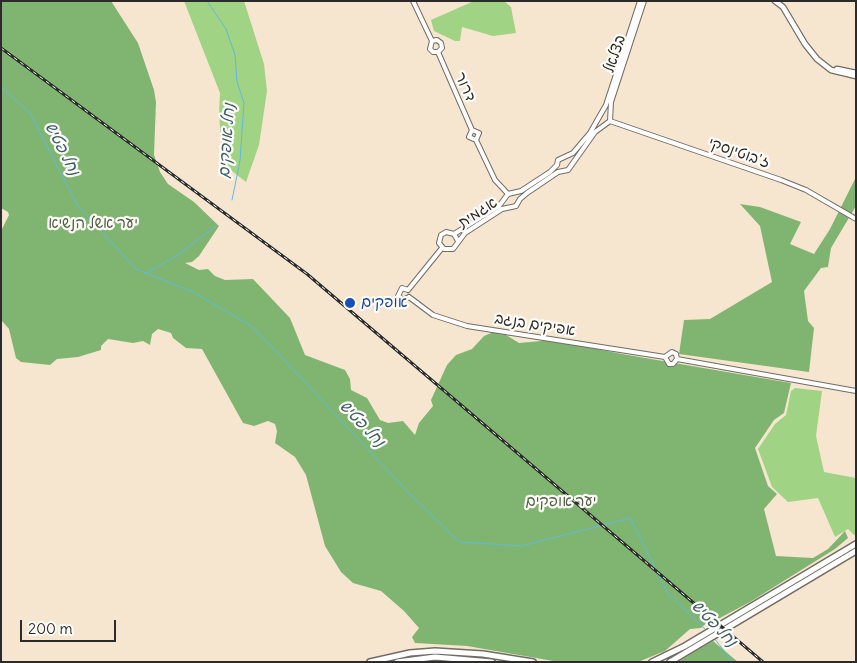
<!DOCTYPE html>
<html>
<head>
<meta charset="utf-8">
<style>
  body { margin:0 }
  #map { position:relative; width:857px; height:663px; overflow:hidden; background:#f6e6d0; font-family:Delius,sans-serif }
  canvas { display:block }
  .frame { position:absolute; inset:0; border:2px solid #2b2b2b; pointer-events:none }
  .scale { position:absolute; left:20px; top:620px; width:96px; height:22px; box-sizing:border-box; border:2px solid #2b2b2b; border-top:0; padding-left:6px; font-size:15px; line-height:18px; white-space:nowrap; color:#2b2b2b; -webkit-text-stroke:4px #fdfcf7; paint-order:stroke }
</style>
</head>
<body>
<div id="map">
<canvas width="857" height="663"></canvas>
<div class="frame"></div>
<div class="scale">200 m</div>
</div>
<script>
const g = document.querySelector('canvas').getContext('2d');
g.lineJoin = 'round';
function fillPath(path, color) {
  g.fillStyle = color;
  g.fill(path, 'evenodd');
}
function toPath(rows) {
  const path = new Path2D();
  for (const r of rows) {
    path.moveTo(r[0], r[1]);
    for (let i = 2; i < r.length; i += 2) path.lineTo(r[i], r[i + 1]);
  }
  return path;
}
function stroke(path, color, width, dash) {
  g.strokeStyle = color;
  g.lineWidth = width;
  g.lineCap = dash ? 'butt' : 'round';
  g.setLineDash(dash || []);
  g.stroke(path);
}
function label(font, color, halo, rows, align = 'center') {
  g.font = font + ' Delius,"Playpen Sans Hebrew",sans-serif';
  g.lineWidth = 4.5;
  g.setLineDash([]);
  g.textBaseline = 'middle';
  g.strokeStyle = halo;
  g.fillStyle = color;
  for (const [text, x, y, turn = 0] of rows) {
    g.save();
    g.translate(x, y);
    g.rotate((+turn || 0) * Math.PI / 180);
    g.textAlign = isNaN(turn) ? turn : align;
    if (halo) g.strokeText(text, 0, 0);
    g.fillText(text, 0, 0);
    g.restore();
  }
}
fillPath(toPath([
  [184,1,244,1,264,64,267,91,259,145,246,182,223,164,219,114,220,93],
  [474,1,504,1,511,7,516,33,493,36,462,27,460,41,455,41,434,31,431,20],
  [795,388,822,391,816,436,824,472,856,478,856,534,854,535,848,529,835,537,818,498,788,502,772,487,758,449,775,424,786,415,791,391]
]), '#a0d383');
fillPath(toPath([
  [1,1,111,1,138,43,154,90,156,102,154,155,160,172,168,184,194,202,219,226,199,256,192,262,185,263,199,270,208,269,215,276,225,280,253,279,290,318,305,355,345,370,350,379,351,390,367,398,380,420,388,423,403,421,415,435,419,423,433,406,431,400,447,365,456,355,472,349,484,336,498,330,519,343,552,340,622,354,791,383,784,413,774,420,755,448,768,486,777,494,764,509,776,556,813,558,828,549,845,531,848,538,835,549,750,602,716,620,710,620,701,628,690,629,665,651,638,662,559,662,467,646,415,643,412,637,419,628,404,611,381,591,353,583,341,572,325,546,306,475,295,457,275,443,277,431,275,424,268,421,254,426,243,423,202,349,186,348,173,338,171,333,158,329,152,334,150,345,143,341,133,343,108,339,101,346,101,350,78,357,57,359,50,365,21,362,16,358,9,329,1,320,1,231,9,215,8,212,1,208],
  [856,177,856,206,831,248,828,267,821,268,804,291,808,321,814,328,809,372,679,354,684,320,710,319,772,282,760,226,740,204,760,207,801,222,790,244,814,254,830,229],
  [713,641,738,662,678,662,696,651]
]), '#80b571');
stroke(toPath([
  [207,1,226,29,235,55,237,82,244,103,240,161,232,200],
  [1,87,30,113,78,206,136,269,195,293,253,327,409,493,459,542,522,546,630,518,669,595,708,632],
  [146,273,178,255,216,226],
  [714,638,733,662]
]), '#5fbbdd', 1);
const tertiary = toPath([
  [413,1,432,41],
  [432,41,437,40,441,43,442,48,438,52],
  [432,41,430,49,433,52,438,52],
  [438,52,472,130],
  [610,121,781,180,806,190,856,219],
  [610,121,611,102,644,1],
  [472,130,479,133,476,140],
  [472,130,469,137,476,140],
  [476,140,495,180,508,194],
  [508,194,521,191,550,172,557,165,558,160,573,153,590,133,606,105,640,1],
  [454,234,499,206,508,194],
  [458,241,454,234,446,232,441,235,439,243,444,249,453,249,465,233,502,209,516,206,520,199,527,193,558,172,568,170,595,132,610,121],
  [408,290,442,248],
  [408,290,402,288,398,296,403,300,409,297],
  [409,297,433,315,467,326,665,357],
  [665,357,672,352,676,354,677,359],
  [665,357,669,364,673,364,677,359],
  [677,359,856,391]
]);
const secondary = toPath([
  [775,1,783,7,805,44,817,59,831,70,856,76],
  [837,69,856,73]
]);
const primary = toPath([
  [370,662,410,653,435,651,483,654,533,662],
  [397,662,435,657,492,662],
  [652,662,685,646,856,544],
  [670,662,856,551]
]);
stroke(tertiary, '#726c65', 6);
stroke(secondary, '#726c65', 7);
stroke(primary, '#726c65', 8);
stroke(tertiary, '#fff', 4);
stroke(secondary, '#fff', 4.5);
stroke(primary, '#fff', 5);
const rail = toPath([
  [1,48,307,274,763,662]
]);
stroke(rail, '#2b2b2b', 3);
stroke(rail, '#fdfcf7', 1, [4]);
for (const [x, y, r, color] of [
  [350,303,6,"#1a4fb4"]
]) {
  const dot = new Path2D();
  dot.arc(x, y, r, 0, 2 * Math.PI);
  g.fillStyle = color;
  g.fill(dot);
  stroke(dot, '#fdfcf7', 2);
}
label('15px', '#2b2b2b', '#fdfcf7', [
  ["בצלאל",615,54,-71],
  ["דרור",465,87,66],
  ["ז'בוטינסקי",739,153,19],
  ["אגמית",478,213,-33],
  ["אפיקים בנגב",535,325,9]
]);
label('15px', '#4e5d45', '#fdfcf7', [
  ["יער אשל הנשיא",93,224],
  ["יער אופקים",561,502]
]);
label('15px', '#164399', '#fdfcf7', [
  ["אופקים",361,303]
], 'left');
label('italic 16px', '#3d5d69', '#fdfcf7', [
  ["נחל אופקים",227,141,-86],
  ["נחל פטיש",62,149,63],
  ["נחל פטיש",362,424,46],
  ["נחל פטיש",714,624,46]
]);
</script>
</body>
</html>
